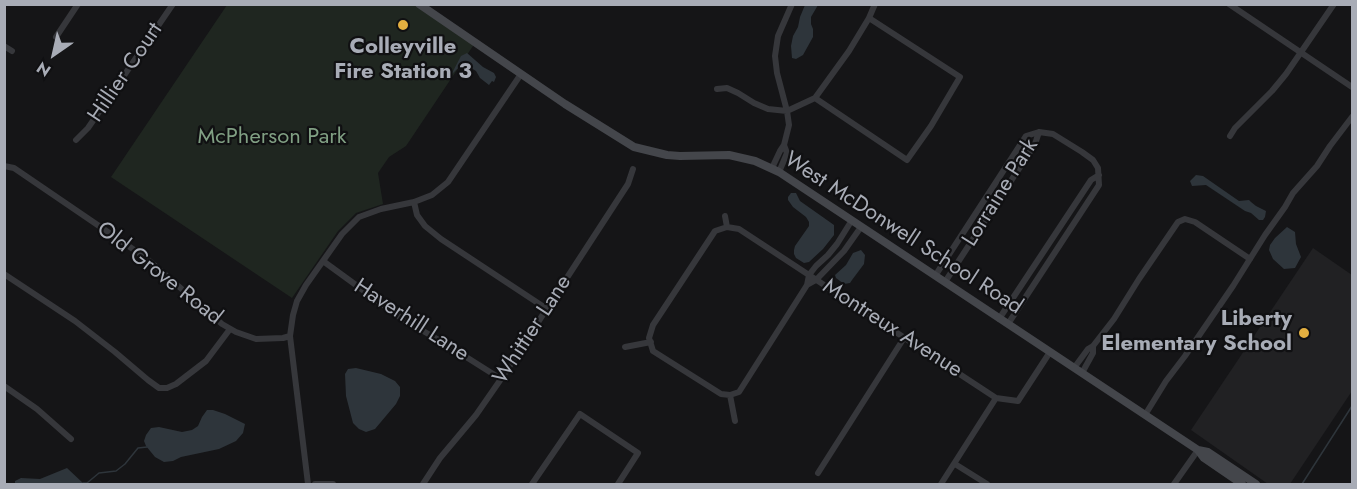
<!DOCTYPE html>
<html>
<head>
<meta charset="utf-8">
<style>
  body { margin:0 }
  #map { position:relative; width:1357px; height:489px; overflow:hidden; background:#151517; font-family:Jost,sans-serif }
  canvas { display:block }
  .frame { position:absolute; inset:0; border:6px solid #a8acb6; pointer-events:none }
  .north { position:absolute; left:24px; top:24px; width:60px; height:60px; -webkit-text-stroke:4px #101012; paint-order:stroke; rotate:214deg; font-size:16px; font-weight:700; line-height:24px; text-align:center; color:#a8acb6 }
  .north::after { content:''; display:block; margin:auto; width:21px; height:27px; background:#a8acb6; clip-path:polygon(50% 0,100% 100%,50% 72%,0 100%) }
</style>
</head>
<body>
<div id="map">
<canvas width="1357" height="489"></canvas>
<div class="frame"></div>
<div class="north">N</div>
</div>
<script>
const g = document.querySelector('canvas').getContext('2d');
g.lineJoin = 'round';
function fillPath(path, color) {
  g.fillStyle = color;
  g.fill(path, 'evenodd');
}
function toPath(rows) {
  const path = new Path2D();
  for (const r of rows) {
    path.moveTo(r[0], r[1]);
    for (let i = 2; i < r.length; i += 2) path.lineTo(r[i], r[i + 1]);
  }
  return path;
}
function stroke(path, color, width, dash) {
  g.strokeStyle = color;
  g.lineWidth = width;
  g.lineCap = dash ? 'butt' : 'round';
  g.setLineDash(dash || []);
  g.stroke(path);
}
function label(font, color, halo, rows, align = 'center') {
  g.font = font + ' Jost,sans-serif';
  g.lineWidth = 4.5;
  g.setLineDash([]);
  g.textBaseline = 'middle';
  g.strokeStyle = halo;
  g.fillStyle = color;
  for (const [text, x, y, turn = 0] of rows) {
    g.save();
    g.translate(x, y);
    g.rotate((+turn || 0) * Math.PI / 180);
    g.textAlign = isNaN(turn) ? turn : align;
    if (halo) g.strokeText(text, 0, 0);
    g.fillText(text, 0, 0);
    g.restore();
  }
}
fillPath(toPath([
  [1313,248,1352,275,1352,391,1290,484,1268,484,1191,430]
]), '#212123');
fillPath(toPath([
  [227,5,419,5,475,43,406,146,389,157,378,173,383,204,356,213,338,231,292,298,111,177]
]), '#1f2620');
fillPath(toPath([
  [805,5,818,5,811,17,811,24,813,29,813,37,803,55,796,59,792,58,791,46,793,36,798,27,800,17],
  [467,53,483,67,494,73,496,77,494,82,492,81,489,85,480,78,476,71,466,65,460,66,451,75,461,56],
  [1196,175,1203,176,1239,201,1249,200,1251,202,1256,206,1266,211,1265,217,1263,220,1259,220,1251,213,1245,211,1206,185,1192,186,1190,181],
  [791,193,796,193,800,201,834,225,834,235,823,249,809,262,804,263,796,258,794,254,794,250,795,246,809,226,809,222,806,217,793,207,788,200,788,197],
  [1287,227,1295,232,1296,244,1301,257,1295,268,1284,269,1273,259,1269,250,1270,245,1275,238],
  [861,250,865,255,864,264,852,280,850,283,844,284,836,278,835,275,846,265,853,253],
  [356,368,381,374,395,381,400,387,400,396,396,404,375,429,366,432,359,429,353,423,346,396,345,374,348,369],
  [207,410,213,410,225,414,245,424,243,433,236,441,219,449,181,457,173,461,164,462,155,457,146,446,144,441,146,435,151,428,159,427,182,432,192,430,198,426,202,417],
  [67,468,84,484,15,484,15,481,21,478,40,479]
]), '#2e353b');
stroke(toPath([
  [83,483,87,483,99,473,116,471,125,464,138,448,147,447],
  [1302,484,1352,406]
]), '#2e353b', 1.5);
stroke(toPath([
  [1229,4,1352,87],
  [56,37,78,4],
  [4,46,12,51],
  [717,89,727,88,738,93,754,103,768,109,787,111,815,98,849,51,869,18,875,4],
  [815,98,907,160,931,126,960,77,869,18],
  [1230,136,1235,128,1272,91,1286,74,1334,4],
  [76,140,88,128,173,4],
  [4,166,14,168,146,258,222,324,236,332,256,339,283,338,290,336],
  [772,168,780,151,784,145,789,125,787,111,777,73,775,56,778,36,792,4],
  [779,172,787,153,784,145],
  [414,202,417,215,425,226,441,239,547,309],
  [725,216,727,227],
  [852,220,837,244,828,255,816,266,809,275,807,285,816,280,844,251,861,227],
  [727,227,739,229,996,398,1018,401,1050,352],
  [727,227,715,231,653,325,649,338,653,351,721,394,730,395,739,392,807,285],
  [323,261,404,320,444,343,501,379],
  [4,274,75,321,115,352,148,380,159,388,167,388,176,384,206,361,230,329],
  [935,276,1026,136,1039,132,1053,134,1082,152,1093,160,1098,168,1099,185,1008,324],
  [945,282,1035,144,1039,132],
  [999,319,1091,180,1099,175],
  [625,347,651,342],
  [1074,368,1088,349,1093,346,1114,319,1139,279,1178,222,1185,219,1195,222,1250,259],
  [1082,373,1093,353,1093,346],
  [4,386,37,409,71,439],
  [730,395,735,421],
  [1145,415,1166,381,1185,356,1233,286,1265,235,1285,207,1293,193,1317,166,1330,146,1352,117],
  [955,464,987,484],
  [818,473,904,338],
  [308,484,290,336,293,315,297,301,306,285,342,234,359,217,381,209,414,202,432,195,448,182,521,74],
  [315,484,333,484],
  [423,484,440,458,476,415,501,379,628,184,633,169],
  [532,484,580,414,638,453,618,484],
  [941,484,996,398],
  [1174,484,1198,450]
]), '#36373b', 6);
stroke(toPath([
  [419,4,565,104,634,147,667,155,680,156,729,155,755,161,779,172,1198,450,1204,458,1242,484],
  [1198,450,1208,452,1256,484]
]), '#44464b', 8);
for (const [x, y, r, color] of [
  [403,25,6,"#e3af40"],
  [1304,333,6,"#e3af40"]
]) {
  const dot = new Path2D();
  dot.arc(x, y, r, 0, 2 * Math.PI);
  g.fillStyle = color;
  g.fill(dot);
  stroke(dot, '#101012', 2);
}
label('bold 22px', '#a8acb6', '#101012', [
  ["Colleyville",403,48],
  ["Fire Station 3",403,73],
  ["Liberty",1292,320,"right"],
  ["Elementary School",1292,345,"right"]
]);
label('22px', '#a8acb6', '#101012', [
  ["Hillier Court",126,73,-56],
  ["Lorraine Park",1001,193,-58],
  ["West McDonwell School Road",903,234,33],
  ["Old Grove Road",159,274,38],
  ["Haverhill Lane",411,321,33],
  ["Montreux Avenue",892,329,33],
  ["Whittier Lane",533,330,-57]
]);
label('22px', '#809f83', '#101012', [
  ["McPherson Park",272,138]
]);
</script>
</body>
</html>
